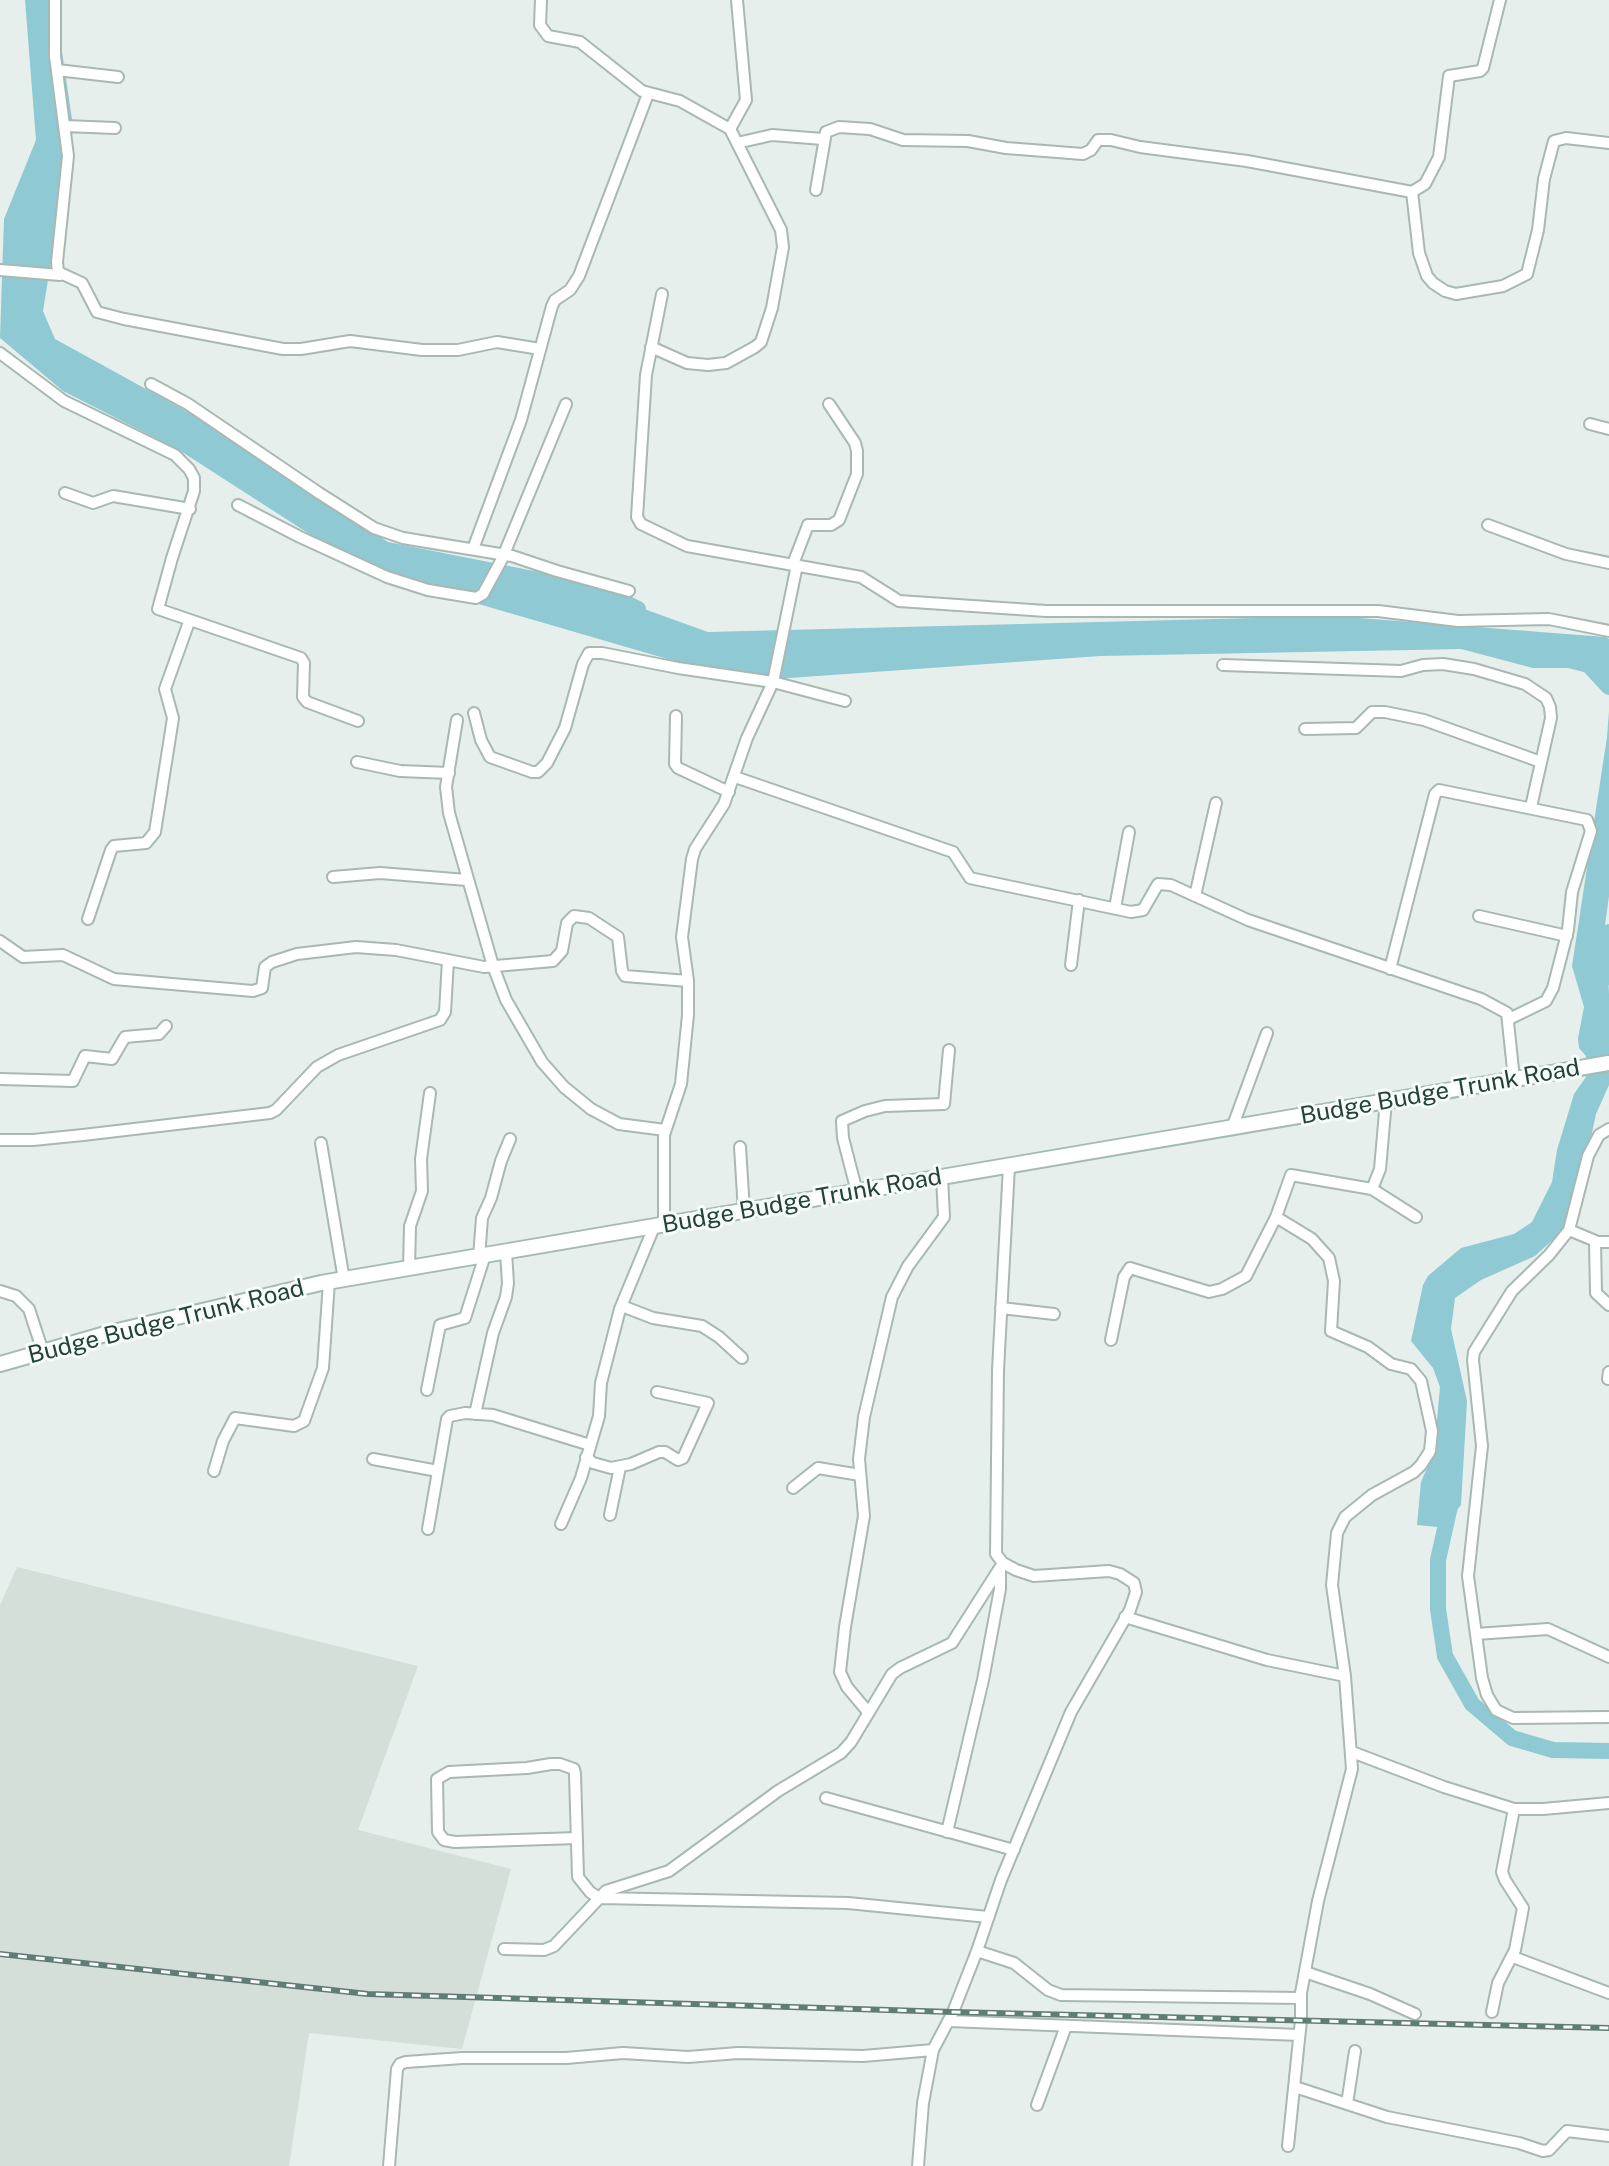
<!DOCTYPE html>
<html>
<head>
<meta charset="utf-8">
<style>
  body { margin:0 }
  canvas { display:block; background:#e6efeb }
</style>
</head>
<body>
<canvas width="1609" height="2166"></canvas>
<script>
const g = document.querySelector('canvas').getContext('2d');
g.lineJoin = 'round';
function fillPath(path, color) {
  g.fillStyle = color;
  g.fill(path, 'evenodd');
}
function toPath(rows) {
  const path = new Path2D();
  for (const r of rows) {
    path.moveTo(r[0], r[1]);
    for (let i = 2; i < r.length; i += 2) path.lineTo(r[i], r[i + 1]);
  }
  return path;
}
function stroke(path, color, width, dash) {
  g.strokeStyle = color;
  g.lineWidth = width;
  g.lineCap = dash ? 'butt' : 'round';
  g.setLineDash(dash || []);
  g.stroke(path);
}
function label(font, color, halo, rows, align = 'center') {
  g.font = font + ' "Public Sans",sans-serif';
  g.lineWidth = 6;
  g.setLineDash([]);
  g.textBaseline = 'middle';
  g.strokeStyle = halo;
  g.fillStyle = color;
  for (const [text, x, y, turn = 0] of rows) {
    g.save();
    g.translate(x, y);
    g.rotate((+turn || 0) * Math.PI / 180);
    g.textAlign = isNaN(turn) ? turn : align;
    if (halo) g.strokeText(text, 0, 0);
    g.fillText(text, 0, 0);
    g.restore();
  }
}
fillPath(toPath([
  [17,1567,418,1666,358,1830,511,1869,462,2049,309,2033,289,2166,0,2166,0,1605]
]), '#d4dfda');
fillPath(toPath([
  [25,0,60,0,60,38,73,126,43,311,55,339,217,428,388,542,544,573,708,632,1333,616,1605,637,1609,639,1609,693,1600,676,1568,668,1533,668,1461,649,1100,656,775,679,695,667,379,575,359,566,179,450,63,391,0,338,4,219,36,140],
  [1609,711,1609,896,1605,925,1609,994,1609,1085,1596,1114,1576,1207,1559,1234,1535,1256,1481,1280,1455,1298,1451,1329,1467,1401,1461,1505,1447,1522,1437,1527,1417,1525,1421,1482,1434,1452,1440,1387,1433,1368,1411,1341,1423,1285,1428,1276,1461,1248,1514,1234,1532,1222,1552,1182,1557,1150,1574,1094,1586,1077,1586,1056,1579,1048,1578,1038,1584,1007,1572,966,1607,737]
]), '#8ec9d4');
stroke(toPath([
  [543,579,583,582,638,609],
  [1583,659,1609,687],
  [1605,978,1609,932],
  [1451,1502,1438,1560,1438,1609,1445,1656,1472,1704,1512,1738,1553,1750,1609,1751]
]), '#8ec9d4', 16);
const street = toPath([
  [55,0,55,56,68,156,57,262,58,272,82,283,97,312,124,319,283,349,301,349,350,341,422,350,458,350,497,342,540,349],
  [541,0,540,25,548,36,580,42,642,91,680,101,730,129],
  [57,70,118,77],
  [65,126,115,128],
  [737,143,772,135,823,139],
  [816,190,826,132,839,127,870,129,903,140,968,141,1006,148,1083,154,1091,150,1098,140,1111,140,1140,147,1247,161,1412,192,1425,184,1439,157,1449,76,1480,71,1483,68,1500,0],
  [1412,192,1419,253,1427,276,1433,283,1445,291,1456,294,1503,286,1527,274,1538,230,1544,179,1554,141,1566,138,1609,143],
  [0,270,60,275],
  [662,294,646,375,637,517,641,524,687,546,861,577,899,601,1046,611,1378,611,1458,621,1549,619,1609,631],
  [651,347,687,363,708,365,726,363,755,347,761,342,772,308,783,247,781,230,730,129,746,100,737,0],
  [0,353,64,401,175,455,189,469,194,478,194,491,172,558,158,609,301,658,304,663,303,697,307,702,358,721],
  [151,384,188,404,319,493,374,528,403,538,512,556,557,571,629,591],
  [1590,424,1609,429],
  [65,493,93,503,113,496,190,509],
  [238,505,300,537,387,577,428,590,476,598,483,594,502,559,566,404],
  [1488,525,1566,554,1609,563],
  [473,549,521,420,552,306,555,300,570,290,579,276,648,94],
  [793,564,808,525,831,525,839,520,857,474,857,451,855,443,829,404],
  [1223,665,1401,671,1423,665,1443,664,1474,669,1525,684,1546,698,1550,707,1551,718,1531,807],
  [474,713,481,740,490,757,532,772,538,772,547,763,565,728,583,664,589,653,602,653,678,668,773,682,845,701],
  [676,716,675,764,678,768,729,792],
  [457,720,446,787,449,813,493,966,506,1000,542,1062,564,1087,591,1109,619,1124,665,1130],
  [1305,729,1356,728,1372,712,1385,712,1424,720,1541,762],
  [357,762,400,771,449,773],
  [735,777,953,852,970,878,1131,912,1143,910,1158,884,1171,885,1248,920,1481,999,1507,1013,1514,1079],
  [333,877,380,873,467,880],
  [1195,896,1216,803],
  [1115,908,1129,832],
  [1479,916,1567,936],
  [88,919,111,850,114,846,146,843,155,832,173,718,165,689,189,622],
  [0,941,23,957,63,955,114,979,253,991,262,988,265,967,272,962,297,954,356,947,396,950,484,967,553,961,562,951,567,923,574,916,589,918,618,937,622,971,625,976,688,981],
  [1071,965,1079,900],
  [1390,969,1435,794,1439,790,1587,820,1591,831,1572,892,1568,930,1553,988,1546,1001,1509,1019],
  [0,1079,73,1081,85,1056,112,1059,125,1037,159,1034,166,1026],
  [1232,1128,1267,1033],
  [1609,1129,1599,1135,1588,1156,1569,1230,1549,1255,1512,1291,1474,1352,1473,1360,1482,1446,1468,1576,1482,1678,1487,1695,1496,1710,1513,1718,1609,1717],
  [0,1140,33,1140,83,1135,270,1113,276,1110,317,1067,338,1055,440,1020,445,1012,448,960],
  [321,1143,344,1280],
  [740,1147,744,1211],
  [1372,1189,1380,1169,1386,1101],
  [857,1192,843,1138,842,1121,865,1111,885,1106,944,1104,949,1050],
  [1276,1217,1312,1239,1329,1258,1334,1281,1331,1331,1368,1347,1391,1364,1411,1369,1421,1381,1432,1431,1430,1451,1421,1465,1414,1472,1372,1495,1345,1517,1337,1533,1332,1585,1345,1676,1352,1769,1318,1901,1301,1993,1301,2020,1288,2146],
  [664,1225,664,1135,681,1084,688,1015,688,981,682,937,692,859,695,849,724,804,747,738,773,682,797,565],
  [1569,1230,1598,1242,1609,1242],
  [1595,1241,1596,1293,1609,1305],
  [479,1257,482,1218,491,1198,501,1161,510,1139],
  [409,1268,410,1226,422,1191,421,1159,430,1093],
  [0,1291,16,1296,29,1309,43,1352],
  [622,1306,653,1318,702,1326,719,1337,742,1358],
  [1001,1308,1054,1314],
  [1111,1340,1124,1277,1130,1268,1209,1292,1222,1289,1246,1276,1276,1217,1291,1175,1372,1189,1416,1217],
  [1608,1379,1609,1372],
  [427,1390,440,1325,465,1318,485,1255],
  [475,1414,493,1333,506,1297,508,1283,506,1252],
  [586,1457,593,1463,611,1468,631,1464,659,1452,665,1452,678,1460,683,1458,708,1403,657,1392],
  [373,1459,438,1471],
  [214,1471,223,1441,235,1418,294,1426,304,1421,323,1368,329,1282],
  [793,1488,818,1468,860,1475],
  [610,1515,620,1467],
  [561,1524,581,1478,599,1416,601,1383,620,1309,654,1227],
  [428,1529,447,1419,450,1416,465,1413,493,1415,590,1445],
  [1125,1617,1267,1660,1345,1676],
  [1476,1634,1548,1629,1609,1657],
  [868,1712,847,1687,840,1672,845,1627,864,1516,859,1459,864,1417,892,1297,908,1266,944,1217,942,1177],
  [1352,1752,1444,1787,1514,1809,1543,1809,1609,1803],
  [826,1798,1014,1850],
  [947,1832,983,1680,1000,1589,1000,1571],
  [577,1838,455,1842,444,1840,438,1832,437,1779,449,1772,527,1768,551,1764,560,1764,574,1769,575,1774,578,1877,590,1892,599,1898,848,1903,988,1917],
  [504,1949,544,1950,554,1946,606,1891,669,1871,778,1791,841,1753,851,1742,892,1674,900,1668,952,1643,1003,1563],
  [977,1951,1014,1963,1048,1990,1061,1995,1301,1998],
  [1513,1957,1609,1993],
  [1305,1972,1370,1994,1415,2014],
  [1492,2012,1498,1983,1515,1950,1523,1908,1505,1880,1502,1872,1514,1809],
  [949,2021,1299,2035],
  [1295,2087,1387,2117,1519,2143,1543,2151,1549,2150,1567,2131,1609,2136],
  [1347,2104,1355,2051],
  [1037,2105,1066,2026],
  [389,2166,397,2069,400,2064,406,2062,462,2058,566,2058,623,2053,688,2057,738,2053,863,2056,933,2050],
  [918,2166,923,2103,933,2050,953,2012,977,1951,1001,1880,1071,1712,1130,1610,1136,1592,1134,1583,1120,1574,1109,1571,1034,1576,1016,1570,1003,1563,996,1554,998,1370,1009,1166]
]);
const secondary = toPath([
  [0,1364,109,1333,321,1283,1609,1063]
]);
stroke(street, '#a8b8b2', 14);
stroke(secondary, '#a4bbb3', 18);
stroke(street, '#fff', 10);
stroke(secondary, '#fff', 14);
const rail = toPath([
  [0,1954,368,1994,953,2012,1609,2028]
]);
stroke(rail, '#5f7d75', 6);
stroke(rail, '#f7fbf9', 3, [9]);
label('24px', '#24423a', '#f7fbf9', [
  ["Budge Budge Trunk Road",1440,1092,-10],
  ["Budge Budge Trunk Road",802,1201,-10],
  ["Budge Budge Trunk Road",166,1322,-14]
]);
</script>
</body>
</html>
